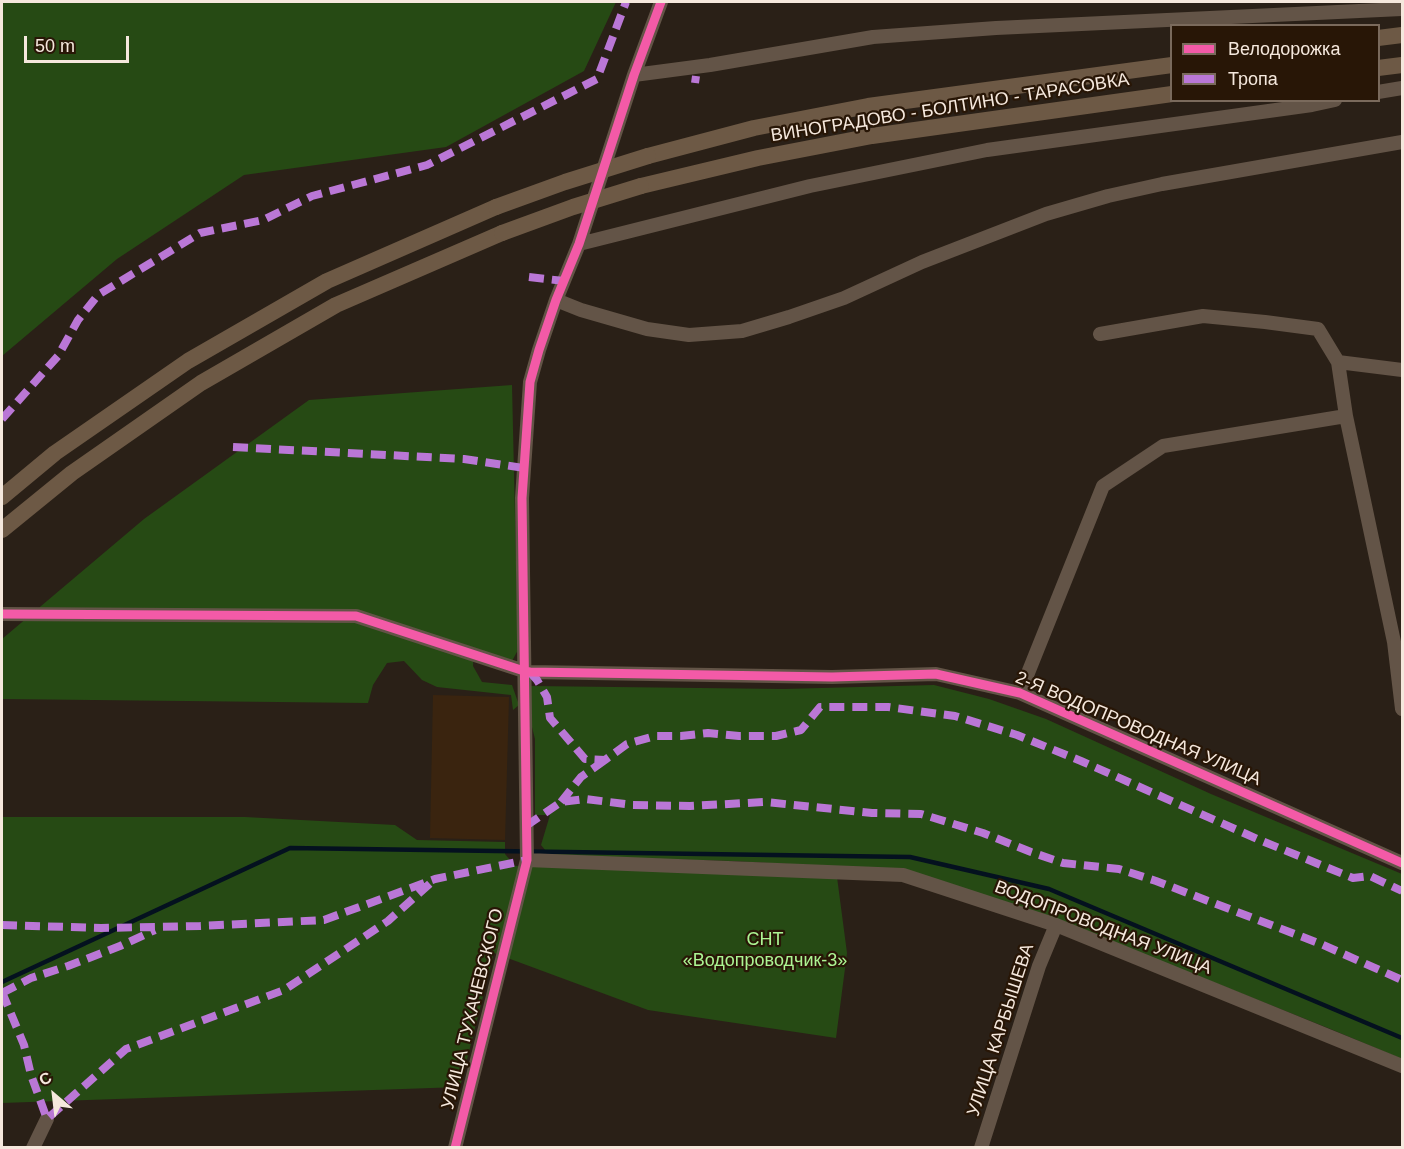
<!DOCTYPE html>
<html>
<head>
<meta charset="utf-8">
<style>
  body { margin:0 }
  #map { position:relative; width:1404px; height:1149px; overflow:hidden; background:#2a2017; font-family:Arial,sans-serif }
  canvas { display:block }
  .frame { position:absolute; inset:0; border:3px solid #f5e8dd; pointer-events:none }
  .legend { position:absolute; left:1170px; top:24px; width:210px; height:78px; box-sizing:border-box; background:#281606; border:2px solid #7a6a5c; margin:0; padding:8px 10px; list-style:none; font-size:18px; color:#f5e8dd }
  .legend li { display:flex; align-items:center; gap:12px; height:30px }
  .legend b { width:30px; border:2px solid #7a6a5c }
  .north { position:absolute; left:24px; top:1065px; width:60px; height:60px; -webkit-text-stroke:4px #281606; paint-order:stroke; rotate:332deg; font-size:16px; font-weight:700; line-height:24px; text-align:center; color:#f5e8dd }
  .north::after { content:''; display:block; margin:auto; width:21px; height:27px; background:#f5e8dd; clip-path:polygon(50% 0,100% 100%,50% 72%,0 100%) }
  .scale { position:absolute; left:24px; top:36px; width:105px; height:27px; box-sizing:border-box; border:3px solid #f5e8dd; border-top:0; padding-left:8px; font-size:18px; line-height:21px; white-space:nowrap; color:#f5e8dd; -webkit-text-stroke:4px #281606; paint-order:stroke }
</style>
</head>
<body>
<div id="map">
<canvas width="1404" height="1149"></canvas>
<div class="frame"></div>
<ul class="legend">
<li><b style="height:8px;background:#f35aa7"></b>Велодорожка</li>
<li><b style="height:8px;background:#ba77d6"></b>Тропа</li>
</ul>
<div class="north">С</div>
<div class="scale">50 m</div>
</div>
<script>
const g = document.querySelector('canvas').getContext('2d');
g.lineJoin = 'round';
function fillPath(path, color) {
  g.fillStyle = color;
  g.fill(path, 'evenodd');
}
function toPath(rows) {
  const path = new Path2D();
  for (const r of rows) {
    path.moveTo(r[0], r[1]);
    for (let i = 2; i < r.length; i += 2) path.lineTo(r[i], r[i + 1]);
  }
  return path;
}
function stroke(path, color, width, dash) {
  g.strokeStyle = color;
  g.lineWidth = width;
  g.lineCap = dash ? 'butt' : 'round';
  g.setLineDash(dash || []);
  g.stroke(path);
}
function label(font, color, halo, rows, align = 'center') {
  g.font = font + ' Arial,sans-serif';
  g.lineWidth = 4.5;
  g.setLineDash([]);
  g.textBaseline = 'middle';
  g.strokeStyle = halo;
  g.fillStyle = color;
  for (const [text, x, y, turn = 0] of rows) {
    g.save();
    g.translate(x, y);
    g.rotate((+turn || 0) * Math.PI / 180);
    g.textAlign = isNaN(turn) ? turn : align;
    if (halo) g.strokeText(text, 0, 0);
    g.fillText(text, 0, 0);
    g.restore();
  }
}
fillPath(toPath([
  [433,695,509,697,505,840,430,838]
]), '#3a240f');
fillPath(toPath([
  [2,2,616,2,584,71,446,147,244,175,117,259,2,356],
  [512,385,518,650,512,661,474,651,473,666,482,682,512,685,519,705,513,710,511,695,437,687,422,680,404,661,387,663,373,685,368,703,2,699,2,639,144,519,309,400],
  [934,685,989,699,1046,719,1211,794,1402,874,1402,1059,1328,1028,1058,920,905,870,732,861,550,856,541,845,550,815,535,815,535,739,530,719,531,686,784,689],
  [2,817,245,817,395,825,417,840,505,842,505,854,515,866,675,870,837,877,847,953,836,1038,648,1010,494,953,460,1087,2,1103]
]), '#264a14');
stroke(toPath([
  [2,982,290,848,910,857,1049,889,1402,1038]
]), '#04111f', 4.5);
stroke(toPath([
  [634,75,710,65,873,37,996,28,1402,9],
  [1378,92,1402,88],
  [579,244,810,186,987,150,1312,105,1335,100],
  [556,300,581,310,647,329,689,335,742,331,789,317,844,298,922,262,1046,214,1108,196,1162,184,1402,142],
  [1100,334,1203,316,1265,322,1318,329,1338,362,1402,370],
  [1338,362,1346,416,1394,642,1402,709],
  [2,614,356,616,524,671,530,672,832,677,936,674,1020,693,1402,863],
  [1020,693,1103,486,1163,446,1346,416],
  [527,860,903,875,1056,925,1402,1066],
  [33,1148,47,1119],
  [455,1148,527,860,522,498,530,382,539,350,556,300,579,244,634,75,661,2],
  [981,1148,1039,966,1056,925]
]), '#635447', 14);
stroke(toPath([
  [1378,38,1402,35],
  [1378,68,1402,65],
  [648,156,754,128,868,106,1172,65],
  [641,186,758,158,872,136,1172,94],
  [2,497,55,453,188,361,327,281,496,207],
  [2,530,72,473,201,383,336,305,502,233]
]), '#6d5945', 16);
stroke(toPath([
  [496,207,565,182,648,156],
  [502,233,573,207,641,186]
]), '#6d5945', 16);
stroke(toPath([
  [695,83,696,76],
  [529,277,564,281],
  [2,419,58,356,78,320,98,295,200,233,263,220,312,196,427,165,597,79,626,2],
  [233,447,464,459,524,468],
  [530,672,537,680,547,697,550,718,585,759,605,760,627,744,655,736,681,736,708,733,739,736,776,736,801,730,820,707,888,707,955,716,1017,735,1081,761,1262,841,1353,878,1370,876,1402,891],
  [561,802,581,777,605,760],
  [526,826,561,802,585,799,633,805,690,806,765,802,872,813,921,814,983,833,1031,852,1063,863,1119,869,1156,881,1321,944,1402,980],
  [2,925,101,928,200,926,324,920,435,879,527,860],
  [2,992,24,1045,31,1075,47,1119,126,1049,284,990,388,921,435,879],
  [2,993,31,978,68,966,120,946,155,930]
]), '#ba77d6', 8, [15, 8]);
stroke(toPath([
  [2,614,356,616,524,671,530,672,832,677,936,674,1020,693,1402,863],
  [455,1148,527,860,522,498,530,382,539,350,556,300,579,244,634,75,661,2]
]), '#f35aa7', 9);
label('18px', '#f5e8dd', '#281606', [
  ["ВИНОГРАДОВО - БОЛТИНО - ТАРАСОВКА",950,108,-9],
  ["2-Я ВОДОПРОВОДНАЯ УЛИЦА",1138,729,23],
  ["ВОДОПРОВОДНАЯ УЛИЦА",1103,928,21],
  ["УЛИЦА ТУХАЧЕВСКОГО",473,1009,-76],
  ["УЛИЦА КАРБЫШЕВА",1001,1030,-72]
]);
label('18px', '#acf593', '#281606', [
  ["СНТ",765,940],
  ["«Водопроводчик-3»",765,961]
]);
</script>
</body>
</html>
